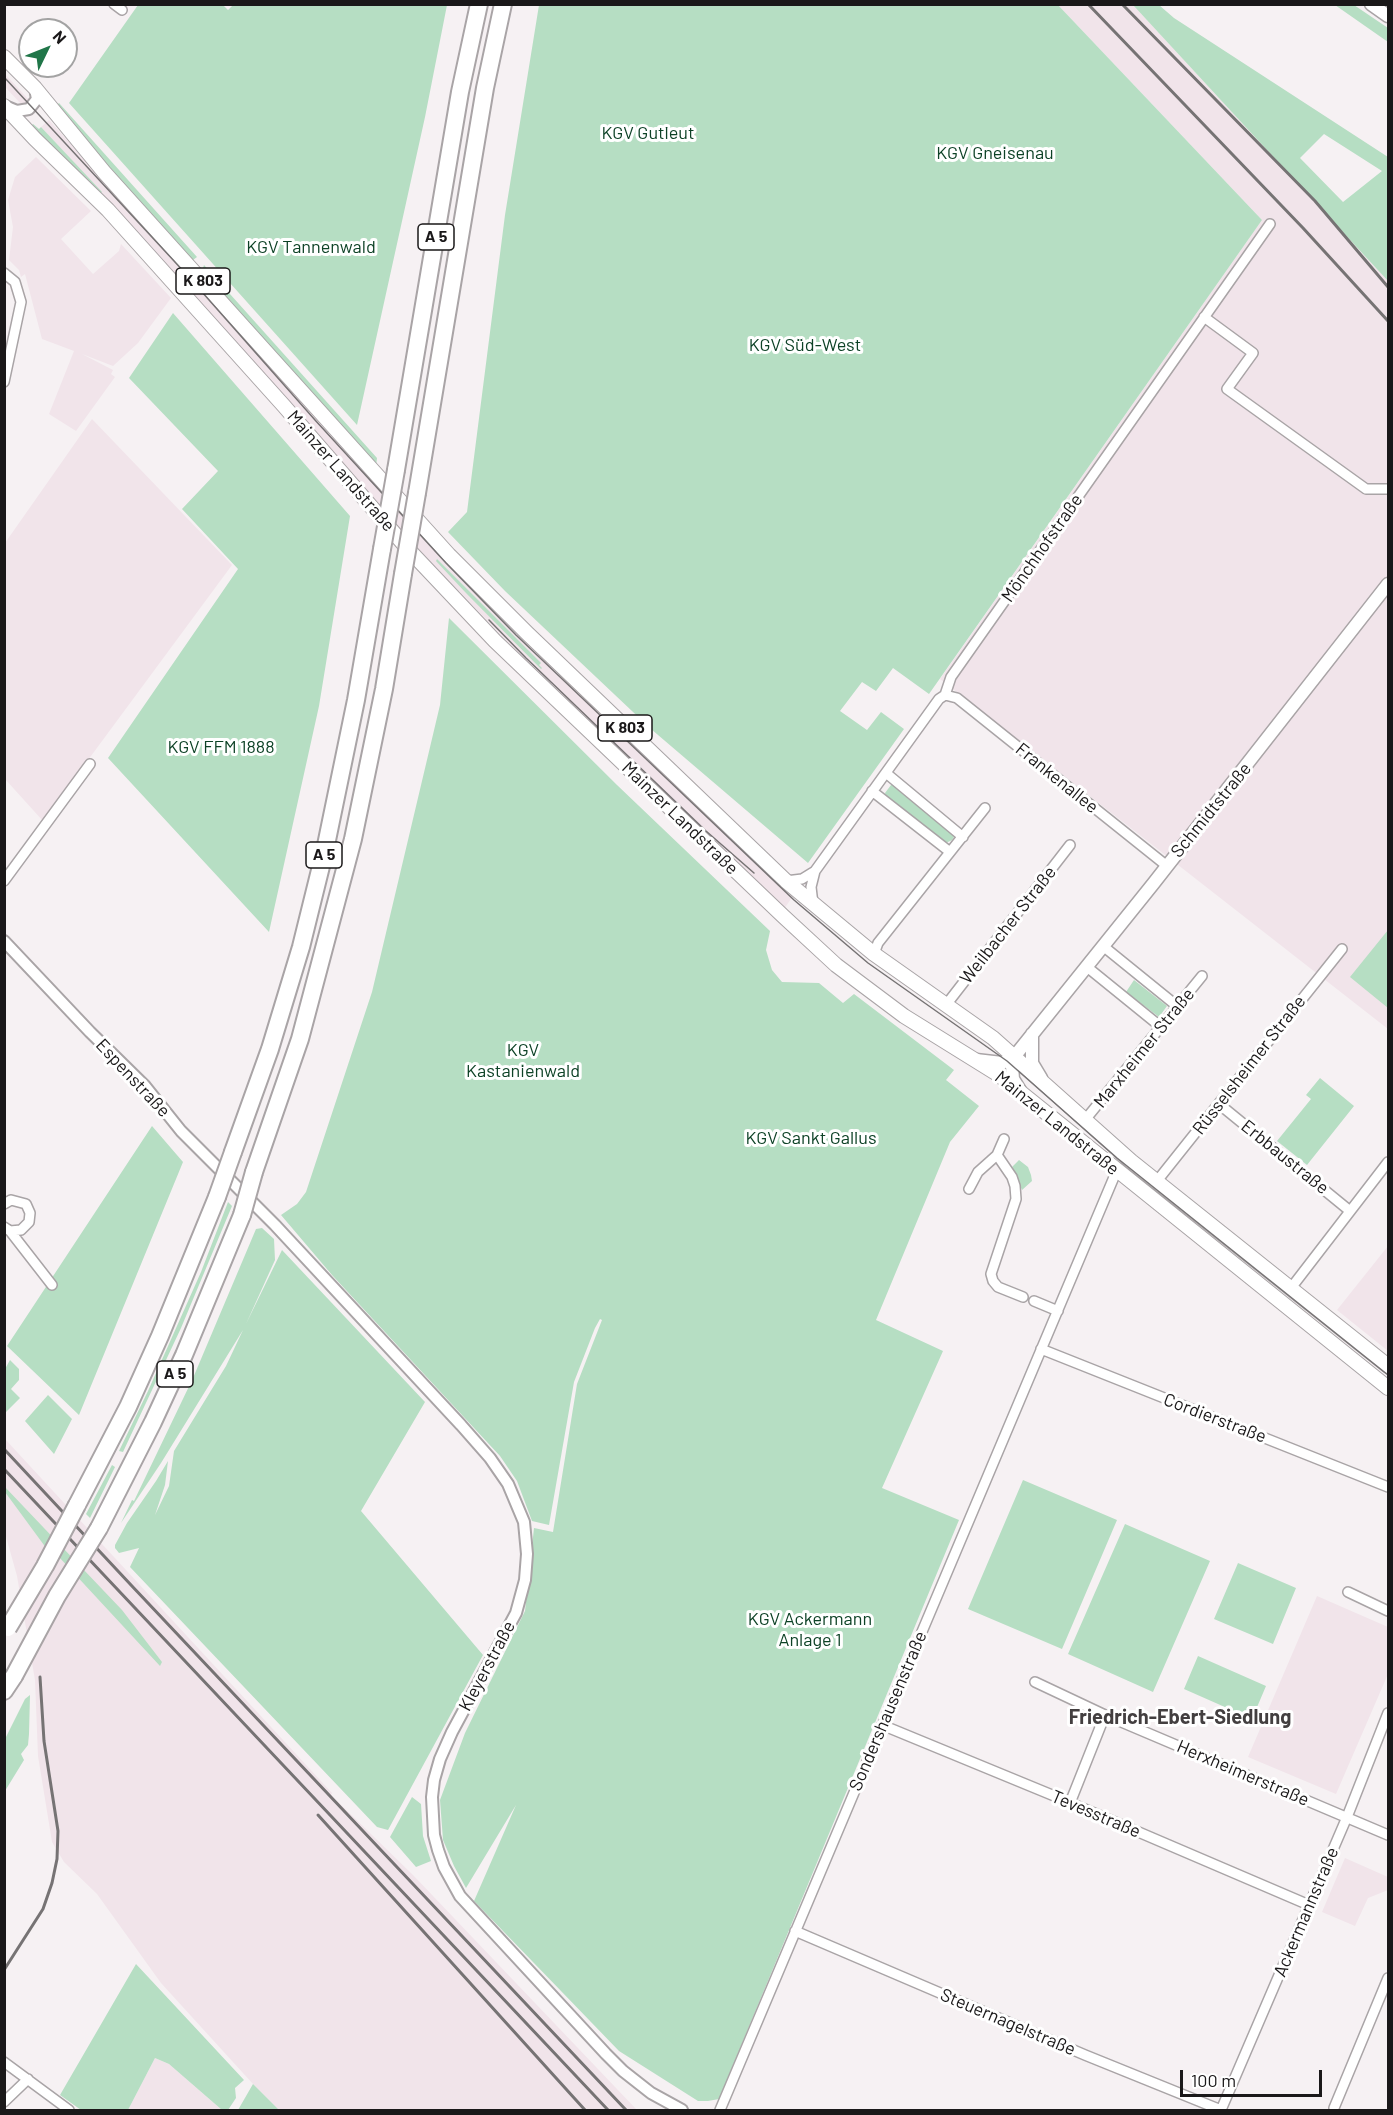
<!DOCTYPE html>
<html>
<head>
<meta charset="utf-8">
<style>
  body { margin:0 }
  #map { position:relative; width:1393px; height:2115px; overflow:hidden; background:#f6f1f3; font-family:Barlow,sans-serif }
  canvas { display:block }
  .frame { position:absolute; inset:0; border:6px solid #1a1819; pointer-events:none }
  .north { position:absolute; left:18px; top:18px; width:60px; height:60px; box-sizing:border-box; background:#fff; border:2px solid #a3a3a3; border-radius:50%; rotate:47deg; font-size:16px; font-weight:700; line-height:24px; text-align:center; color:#1a1819 }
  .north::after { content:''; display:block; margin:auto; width:21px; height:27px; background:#207649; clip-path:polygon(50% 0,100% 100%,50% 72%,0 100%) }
  .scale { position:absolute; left:1180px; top:2070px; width:142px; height:27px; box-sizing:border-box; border:3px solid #1a1819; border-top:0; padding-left:8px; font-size:18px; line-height:21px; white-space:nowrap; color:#1a1819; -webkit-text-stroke:4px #fff; paint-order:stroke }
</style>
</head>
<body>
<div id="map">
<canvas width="1393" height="2115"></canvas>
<div class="frame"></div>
<div class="north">N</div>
<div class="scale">100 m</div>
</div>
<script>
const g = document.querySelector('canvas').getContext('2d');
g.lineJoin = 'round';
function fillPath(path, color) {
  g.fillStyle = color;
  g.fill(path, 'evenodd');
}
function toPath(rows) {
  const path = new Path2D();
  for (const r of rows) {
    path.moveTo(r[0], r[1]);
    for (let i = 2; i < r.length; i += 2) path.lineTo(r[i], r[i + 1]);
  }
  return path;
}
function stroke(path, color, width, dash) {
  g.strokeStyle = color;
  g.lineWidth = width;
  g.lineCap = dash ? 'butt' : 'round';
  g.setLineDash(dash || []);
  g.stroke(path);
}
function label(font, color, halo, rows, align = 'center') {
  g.font = font + ' Barlow,sans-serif';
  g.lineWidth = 6;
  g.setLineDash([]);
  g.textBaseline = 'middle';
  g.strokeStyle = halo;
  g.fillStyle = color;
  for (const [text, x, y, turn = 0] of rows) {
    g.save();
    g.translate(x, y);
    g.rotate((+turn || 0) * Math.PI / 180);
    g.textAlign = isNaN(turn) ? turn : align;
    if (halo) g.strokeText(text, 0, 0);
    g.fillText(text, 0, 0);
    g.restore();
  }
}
fillPath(toPath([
  [1058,5,1133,5,1388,281,1388,1029,940,679,1262,220],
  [5,74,30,101,28,104,23,106,5,87],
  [49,120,372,477,683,790,793,896,784,909,671,803,522,657,459,591,456,592,131,225,41,127],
  [36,157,91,211,61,239,93,274,119,251,121,244,171,298,138,343,113,366,82,354,113,370,111,374,115,377,76,431,49,414,74,351,42,339,25,274,21,277,19,270,9,260,13,227,8,200,15,177],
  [92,419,232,565,43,821,5,779,5,543],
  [1388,1246,1388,1351,1337,1310],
  [5,1439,332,1793,331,1795,413,1875,637,2110,279,2110,253,2084,161,1983,97,1894,64,1862,52,1842,38,1756,35,1680,17,1576,5,1533],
  [1317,1596,1388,1627,1388,1674,1336,1794,1248,1757],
  [1345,1858,1388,1877,1388,1890,1368,1898,1355,1926,1322,1912],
  [155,2058,169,2064,222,2110,128,2110]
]), '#f1e4ea');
fillPath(toPath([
  [234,4,447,5,425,117,357,425,69,103,138,5,223,5,228,10],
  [539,5,1058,5,1262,220,929,694,893,668,876,691,862,682,840,711,867,730,881,712,904,729,808,863,651,729,505,591,448,532,467,512,505,215],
  [1133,5,1159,5,1174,18,1388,157,1388,281],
  [1324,134,1382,171,1343,202,1300,158],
  [1335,5,1354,5,1388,28,1388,42],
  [59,103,197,257,193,260,187,256,56,106],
  [33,124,39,129,41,127,102,192,101,193,31,126],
  [204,265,377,458,376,467,202,271],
  [173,313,350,516,319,706,269,932,108,758,238,569,182,509,218,471,129,378],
  [437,559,541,663,539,665,542,668,541,669,466,593,436,561],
  [449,618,617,785,770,931,766,950,772,970,782,982,819,983,843,1003,854,994,954,1070,946,1080,979,1106,950,1142,876,1320,943,1351,882,1488,959,1520,719,2099,708,2101,698,2101,619,2051,474,1901,516,1805,466,1888,454,1866,443,1840,440,1800,465,1733,525,1611,534,1528,553,1532,577,1384,602,1320,600,1319,595,1328,574,1382,549,1525,532,1521,517,1481,500,1456,332,1275,281,1215,297,1204,306,1192,372,992,440,705],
  [891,785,896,785,952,831,954,837,952,840,944,844,886,797,885,793],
  [1388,930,1388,1008,1350,977],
  [1134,980,1167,1006,1159,1017,1126,992],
  [1320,1078,1354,1106,1307,1165,1277,1141,1311,1099,1306,1095],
  [152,1126,183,1162,79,1415,7,1346],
  [1019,1160,1028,1167,1031,1175,1032,1181,1022,1190,1012,1167],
  [228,1202,232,1206,181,1328,123,1452,119,1451,148,1391,201,1272],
  [262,1228,274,1239,275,1260,246,1324,282,1250,425,1402,361,1511,483,1655,388,1830,377,1827,130,1567,139,1548,119,1553,115,1548,115,1545,127,1523,156,1481,168,1461,165,1485,155,1515,169,1486,174,1451,226,1366,243,1330,161,1463,121,1523,132,1500,134,1501,193,1378,256,1229],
  [10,1360,19,1369,19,1380,11,1389,20,1398,5,1413,5,1369],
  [48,1395,72,1419,54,1454,25,1421],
  [112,1465,115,1467,90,1518,86,1514],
  [1023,1480,1117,1520,1062,1649,968,1609],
  [4,1486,122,1610,162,1662,160,1666,59,1557,52,1556,5,1492],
  [1125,1524,1210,1561,1153,1692,1068,1654],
  [1238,1563,1296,1588,1273,1644,1214,1619],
  [1198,1656,1266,1686,1252,1719,1184,1689],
  [30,1695,29,1734,28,1745,21,1754,24,1760,5,1791,5,1739,25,1699],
  [412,1797,421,1804,423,1836,431,1861,416,1867,390,1837],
  [136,1964,244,2080,235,2088,236,2098,228,2110,222,2110,169,2064,155,2058,128,2110,81,2110,60,2095],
  [253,2084,279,2110,238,2110]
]), '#b6dec3');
const minor = toPath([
  [114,4,122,10],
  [4,273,15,282,21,302,4,382],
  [1204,317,1253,353,1227,389,1366,489,1388,489],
  [945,695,957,698,1167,866],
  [886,773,963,837],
  [872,791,950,852],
  [4,881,90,764],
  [786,881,802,879,815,871],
  [813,904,811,887,815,871,939,699,945,695,951,677,1270,224],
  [1103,946,1177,1006],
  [874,954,878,943,985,808],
  [1087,967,1161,1027],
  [946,1005,1070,845],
  [1219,1104,1350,1211],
  [1085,1120,1202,976],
  [997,1155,1012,1177,1015,1186,1016,1199,991,1274,993,1281,998,1287,1023,1297],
  [1157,1181,1342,949],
  [969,1189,978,1172,997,1155,1004,1139],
  [4,1204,11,1200,26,1204,30,1213,29,1222,21,1230,10,1231,4,1227],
  [10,1231,52,1285],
  [1291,1288,1388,1162],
  [1034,1301,1058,1311],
  [1041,1349,1388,1487],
  [1348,1592,1388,1611],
  [1035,1682,1105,1715,1388,1835],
  [882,1725,1052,1795,1309,1905],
  [1070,1803,1105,1715],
  [795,1931,1085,2055,1221,2110],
  [4,2062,69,2110],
  [4,2102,28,2079],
  [1334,2108,1388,1978],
  [720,2110,1117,1170],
  [1221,2110,1347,1817,1388,1713]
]);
const tertiary = toPath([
  [5,106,17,111,29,109,37,99,35,88],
  [4,941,90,1032,145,1086,181,1131,275,1225,461,1425,490,1458,508,1484,524,1522,527,1554,525,1580,516,1613,452,1732,440,1759,434,1780,432,1797,434,1835,438,1850,444,1867,460,1896,606,2054,623,2071,651,2093,682,2110]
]);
const secondary = toPath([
  [1371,4,1388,16],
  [1032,1034,1032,1063,1041,1078],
  [1014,1057,1012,1066,1013,1079,1021,1092],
  [976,1060,1002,1063,1014,1057,1153,884,1388,584]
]);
const primary = toPath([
  [4,57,35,88,104,172,449,555,527,633,786,881,874,954,993,1038,1131,1161,1388,1366],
  [4,106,35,139,108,210,284,406,407,548,495,641,783,916,836,965,904,1016,999,1075,1388,1388]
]);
const motorway = toPath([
  [396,470,460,92,479,4],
  [417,493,485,88,503,4],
  [233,1152,270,1049,301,947,325,850,356,700,382,549],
  [254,1172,300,1039,353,839,384,689,403,574],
  [77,1505,128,1407,160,1336,217,1197],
  [99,1528,153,1422,184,1355,242,1215],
  [4,1691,14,1676]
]);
stroke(minor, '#a9a4a6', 12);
stroke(tertiary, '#a9a4a6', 14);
stroke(secondary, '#a9a4a6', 15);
stroke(primary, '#a9a4a6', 16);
stroke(motorway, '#a9a4a6', 20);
stroke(minor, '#fff', 9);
stroke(tertiary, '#fff', 10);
stroke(secondary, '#fff', 12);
stroke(primary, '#fff', 14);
stroke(motorway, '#fff', 16);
stroke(toPath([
  [4,77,187,275,315,420,446,563,516,635,794,900,868,963,1007,1061,1117,1158,1388,1375],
  [489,620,526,658,706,831,754,873]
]), '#767374', 1.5);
stroke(toPath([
  [1088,4,1303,228,1388,321],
  [1122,4,1315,201,1388,287],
  [4,1449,131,1585,626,2110],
  [4,1469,608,2110],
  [318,1815,585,2110],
  [4,1970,43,1909,52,1883,57,1859,58,1831,44,1741,40,1677]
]), '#767374', 3);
const motorwayBridge = toPath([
  [382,549,396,470],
  [403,574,417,493],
  [217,1197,233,1152],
  [242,1215,254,1172],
  [8,1628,45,1566,77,1505],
  [14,1676,57,1596,99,1528]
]);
stroke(motorwayBridge, '#a9a4a6', 20, []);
stroke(motorwayBridge, '#fff', 16);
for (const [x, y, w] of [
  [436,237,36],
  [203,281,54],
  [625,728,54],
  [324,855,36],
  [175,1374,36]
]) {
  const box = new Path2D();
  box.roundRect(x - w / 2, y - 13, w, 26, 4.5);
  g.fillStyle = '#fff';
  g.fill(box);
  stroke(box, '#1a1819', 1.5);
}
label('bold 16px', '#1a1819', null, [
  ["A 5",436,237],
  ["K 803",203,281],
  ["K 803",625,728],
  ["A 5",324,855],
  ["A 5",175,1374]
]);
label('18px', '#0d4226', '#fff', [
  ["KGV Gutleut",648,133],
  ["KGV Gneisenau",995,153],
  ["KGV Tannenwald",311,247],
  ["KGV Süd-West",805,345],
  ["KGV FFM 1888",221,747],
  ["KGV",523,1050],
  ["Kastanienwald",523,1071],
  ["KGV Sankt Gallus",811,1138],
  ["KGV Ackermann",810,1619],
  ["Anlage 1",810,1640]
]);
label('18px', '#1a1819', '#fff', [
  ["Mainzer Landstraße",341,471,49],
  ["Mönchhofstraße",1042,548,-55],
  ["Frankenallee",1057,778,39],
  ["Schmidtstraße",1211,810,-51],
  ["Mainzer Landstraße",680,818,44],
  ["Weilbacher Straße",1008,925,-52],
  ["Marxheimer Straße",1144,1048,-51],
  ["Rüsselsheimer Straße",1249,1065,-52],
  ["Espenstraße",133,1078,47],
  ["Mainzer Landstraße",1057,1123,39],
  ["Erbbaustraße",1285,1157,39],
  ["Cordierstraße",1215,1418,21],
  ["Kleyerstraße",487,1666,-62],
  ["Sondershausenstraße",888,1711,-67],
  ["Herxheimerstraße",1243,1773,23],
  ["Tevesstraße",1096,1814,23],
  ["Ackermannstraße",1306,1912,-67],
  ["Steuernagelstraße",1008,2022,23]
]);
label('bold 20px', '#433f40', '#fff', [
  ["Friedrich-Ebert-Siedlung",1180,1717]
]);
</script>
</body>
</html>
